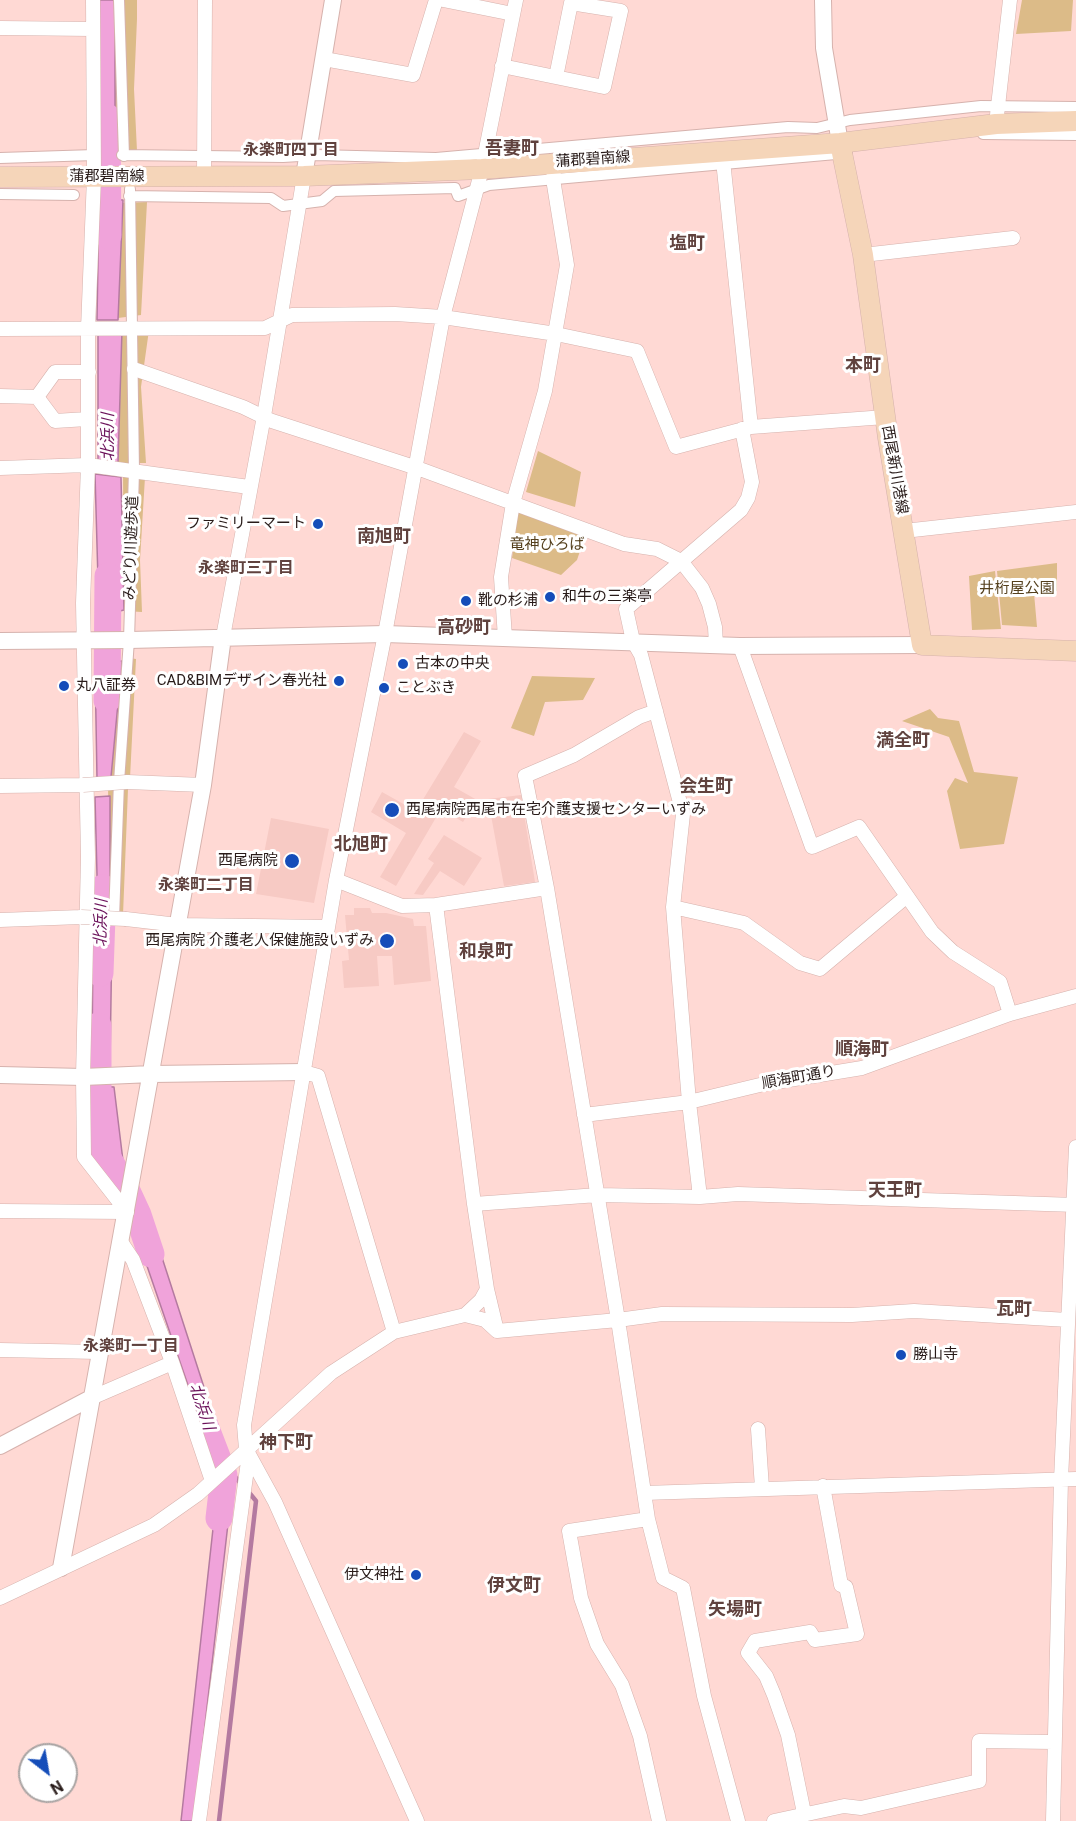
<!DOCTYPE html>
<html>
<head>
<meta charset="utf-8">
<style>
  body { margin:0 }
  #map { position:relative; width:1076px; height:1821px; overflow:hidden; background:#ffd9d4; font-family:Roboto,sans-serif }
  canvas { display:block }
  .north { position:absolute; left:18px; top:1743px; width:60px; height:60px; box-sizing:border-box; background:#fff; border:2px solid #a9a4a3; border-radius:50%; rotate:149deg; font-size:16px; font-weight:700; line-height:24px; text-align:center; color:#281b19 }
  .north::after { content:''; display:block; margin:auto; width:21px; height:27px; background:#154db9; clip-path:polygon(50% 0,100% 100%,50% 72%,0 100%) }
</style>
</head>
<body>
<div id="map">
<canvas width="1076" height="1821"></canvas>
<div class="north">N</div>
</div>
<script>
const g = document.querySelector('canvas').getContext('2d');
g.lineJoin = 'round';
function fillPath(path, color) {
  g.fillStyle = color;
  g.fill(path, 'evenodd');
}
function toPath(rows) {
  const path = new Path2D();
  for (const r of rows) {
    path.moveTo(r[0], r[1]);
    for (let i = 2; i < r.length; i += 2) path.lineTo(r[i], r[i + 1]);
  }
  return path;
}
function stroke(path, color, width, dash) {
  g.strokeStyle = color;
  g.lineWidth = width;
  g.lineCap = dash ? 'butt' : 'round';
  g.setLineDash(dash || []);
  g.stroke(path);
}
function label(font, color, halo, rows, align = 'center') {
  g.font = font + ' Roboto,"Noto Sans JP",sans-serif';
  g.lineWidth = 6;
  g.setLineDash([]);
  g.textBaseline = 'middle';
  g.strokeStyle = halo;
  g.fillStyle = color;
  for (const [text, x, y, turn = 0] of rows) {
    g.save();
    g.translate(x, y);
    g.rotate((+turn || 0) * Math.PI / 180);
    g.textAlign = isNaN(turn) ? turn : align;
    if (halo) g.strokeText(text, 0, 0);
    g.fillText(text, 0, 0);
    g.restore();
  }
}
fillPath(toPath([
  [464,732,481,741,454,787,477,800,463,822,441,809,396,886,380,877,406,833,371,812,382,792,416,811],
  [521,795,535,882,504,886,488,799],
  [271,818,329,829,314,903,256,894],
  [444,835,482,858,464,886,440,871,423,895,414,894,434,863,428,859],
  [354,908,370,908,372,913,386,913,413,919,414,926,426,926,431,981,394,985,392,956,377,956,379,986,344,988,342,961,349,960,345,915,354,915]
]), '#f7cac4');
fillPath(toPath([
  [115,0,137,0,137,19,134,89,137,151,115,152],
  [1022,0,1073,0,1071,31,1016,34],
  [147,202,141,315,118,318,122,203],
  [122,330,149,330,141,387,146,463,118,463],
  [538,451,581,472,575,507,526,492],
  [123,473,145,477,140,560,142,612,124,611],
  [518,510,586,533,577,560,561,575,512,558],
  [1057,563,1057,591,1034,593,1037,627,1002,625,997,571],
  [995,571,1001,629,972,630,969,576],
  [123,657,136,659,130,778,111,777],
  [532,676,595,678,583,700,545,702,534,736,511,728],
  [930,709,938,718,959,721,974,772,1018,777,1004,844,960,849,947,791,955,778,968,783,949,737,902,721],
  [108,785,128,789,123,915,110,915]
]), '#dcbb88');
const water = toPath([
  [98,0,115,0,115,153,98,152,98,0],
  [99,199,123,200,118,320,97,320,99,199],
  [122,330,118,463,98,460,98,333,122,330],
  [95,474,121,477,124,610,99,616,95,474],
  [122,661,111,777,97,779,95,663,122,661],
  [110,796,110,915,98,914,95,797,110,796],
  [93,936,112,936,110,1062,92,1064,93,936],
  [92,1086,114,1087,124,1169,116,1193,93,1149,92,1086],
  [145,1205,224,1449,213,1458,136,1234,145,1205],
  [233,1480,194,1821,181,1821,218,1483,233,1480]
]);
fillPath(water, '#f0a3da');
stroke(water, '#b47aa0', 1.5);
stroke(toPath([
  [214,1451,241,1484],
  [219,1821,256,1501,247,1490]
]), '#b47aa0', 4.5);
stroke(toPath([
  [107,117,108,235],
  [107,700,108,576],
  [100,973,103,888],
  [98,1026,98,1141,126,1189,138,1215,151,1254],
  [204,1423,224,1475,219,1518]
]), '#f0a3da', 27);
const pedestrian = toPath([
  [119,0,124,156],
  [983,134,1076,135],
  [122,155,283,157,316,155,436,158,788,127,817,128,850,120,981,106,1076,107],
  [0,158,95,155],
  [0,194,74,195],
  [129,196,271,198,283,206,322,201,334,191,455,188,458,196,489,185,847,153],
  [114,918,119,782,129,640,134,471,130,189]
]);
const minor = toPath([
  [93,0,94,177,88,329,88,465,83,603,88,857,83,1077,84,1157,127,1212],
  [443,0,513,14],
  [0,28,92,29],
  [324,59,413,75,436,0],
  [502,66,604,87,621,11,571,3,556,77],
  [996,124,1010,0],
  [722,151,751,427],
  [204,176,205,0],
  [863,255,1013,238],
  [0,329,265,328,292,315,395,314,443,317,556,334,637,351,676,447,751,427,885,417],
  [134,369,243,407,272,421,417,468,624,544,657,549,681,561,702,588,709,604,715,627,716,645],
  [0,396,37,397,55,421,87,419],
  [37,397,55,372,89,372],
  [0,468,88,465,249,487],
  [904,531,1076,512],
  [223,637,264,416,304,176],
  [505,638,501,577,513,503,545,391,567,265,553,179,555,163],
  [740,646,812,847,859,827,932,932,953,952,1000,982,1010,1014],
  [656,711,639,717,574,755,525,776,547,888,618,1320,648,1519,663,1578,683,1588,704,1696,738,1821],
  [127,782,203,785],
  [0,786,83,785],
  [336,880,402,906,436,905,474,1204,487,1289,497,1331],
  [436,905,547,888],
  [673,907,744,923,800,963,820,969,907,896],
  [126,919,178,925,328,927],
  [0,920,81,917],
  [304,1072,318,1076,394,1332],
  [584,1115,689,1102,764,1084,862,1068,1010,1014,1076,996],
  [700,1197,689,1102,673,907,683,814,641,655,633,641,626,609,741,510,748,498,752,482,742,429],
  [474,1204,598,1195,700,1197,738,1194,1076,1205],
  [0,1211,127,1212],
  [121,1242,133,1260,172,1362,212,1481,209,1484],
  [465,1315,481,1300,487,1289],
  [0,1350,99,1352],
  [91,1398,172,1363],
  [758,1429,762,1488],
  [644,1493,1076,1479],
  [648,1519,569,1531,581,1598,597,1644,622,1685,640,1736,659,1821],
  [0,1598,154,1525,198,1494,331,1373,394,1332,465,1315,485,1320,497,1331,618,1320,662,1314,852,1315,914,1311,1068,1320],
  [804,1813,788,1735,774,1695,766,1676,748,1653,755,1641,810,1632,815,1640,857,1634,846,1587,841,1585,823,1486],
  [199,1821,249,1454],
  [417,1821,275,1502,246,1449,244,1425,336,880,385,634,443,317,482,169,516,0],
  [774,1821,844,1806,861,1808,979,1781,979,1741,1054,1742],
  [1053,1821,1061,1480,1076,1147]
]);
const tertiary = toPath([
  [823,0,824,48,840,143],
  [304,176,333,0],
  [0,641,129,640,385,634,740,646,922,645],
  [0,1075,83,1077,152,1074,304,1072],
  [0,1446,91,1398],
  [61,1568,203,785,223,637]
]);
const secondary = toPath([
  [840,143,863,255,888,438,922,645,1076,651],
  [0,177,304,176,482,169,840,143,996,124,1076,121]
]);
stroke(pedestrian, '#d6b2ad', 12);
stroke(minor, '#d6b2ad', 15);
stroke(tertiary, '#d6b2ad', 18);
stroke(secondary, '#d6b2ad', 21);
stroke(pedestrian, '#fff', 10);
stroke(minor, '#fff', 14);
stroke(tertiary, '#fff', 16);
stroke(secondary, '#f5d5b9', 20);
const minorBridge = toPath([
  [83,785,127,782],
  [81,917,126,919]
]);
stroke(minorBridge, '#d6b2ad', 15, []);
stroke(minorBridge, '#fff', 14);
for (const [x, y, r, color] of [
  [318,524,6,"#154db9"],
  [550,597,6,"#154db9"],
  [466,601,6,"#154db9"],
  [403,664,6,"#154db9"],
  [339,681,6,"#154db9"],
  [64,686,6,"#154db9"],
  [384,688,6,"#154db9"],
  [392,810,8,"#154db9"],
  [292,861,8,"#154db9"],
  [387,941,8,"#154db9"],
  [901,1355,6,"#154db9"],
  [416,1575,6,"#154db9"]
]) {
  const dot = new Path2D();
  dot.arc(x, y, r, 0, 2 * Math.PI);
  g.fillStyle = color;
  g.fill(dot);
  stroke(dot, '#fff', 2);
}
label('15px', '#281b19', '#fff', [
  ["蒲郡碧南線",593,160,-4],
  ["蒲郡碧南線",107,177],
  ["西尾新川港線",894,470,80],
  ["みどり川遊歩道",132,548,-88],
  ["順海町通り",799,1078,-10]
]);
label('15px', '#281b19', '#fff', [
  ["ファミリーマート",306,524,"right"],
  ["和牛の三楽亭",562,597],
  ["靴の杉浦",478,601],
  ["古本の中央",415,664],
  ["CAD&BIMデザイン春光社",327,681,"right"],
  ["丸八証券",76,686],
  ["ことぶき",396,688],
  ["西尾病院西尾市在宅介護支援センターいずみ",406,810],
  ["西尾病院",278,861,"right"],
  ["西尾病院 介護老人保健施設いずみ",374,941,"right"],
  ["勝山寺",913,1355],
  ["伊文神社",404,1575,"right"]
], 'left');
label('15px', '#543f1c', '#fff', [
  ["竜神ひろば",547,545],
  ["井桁屋公園",1017,589]
]);
label('bold 16px', '#60423e', '#fff', [
  ["永楽町四丁目",291,151],
  ["永楽町三丁目",246,569],
  ["永楽町二丁目",206,886],
  ["永楽町一丁目",131,1347]
]);
label('italic 16px', '#6b115a', '#fff', [
  ["北浜川",109,437,-90],
  ["北浜川",102,923,-89],
  ["北浜川",201,1407,72]
]);
label('bold 18px', '#60423e', '#fff', [
  ["吾妻町",512,149],
  ["塩町",687,244],
  ["本町",863,366],
  ["南旭町",384,537],
  ["高砂町",464,628],
  ["満全町",903,741],
  ["会生町",706,787],
  ["北旭町",361,845],
  ["和泉町",486,952],
  ["順海町",862,1050],
  ["天王町",895,1191],
  ["瓦町",1014,1310],
  ["神下町",286,1443],
  ["伊文町",514,1586],
  ["矢場町",735,1610]
]);
</script>
</body>
</html>
